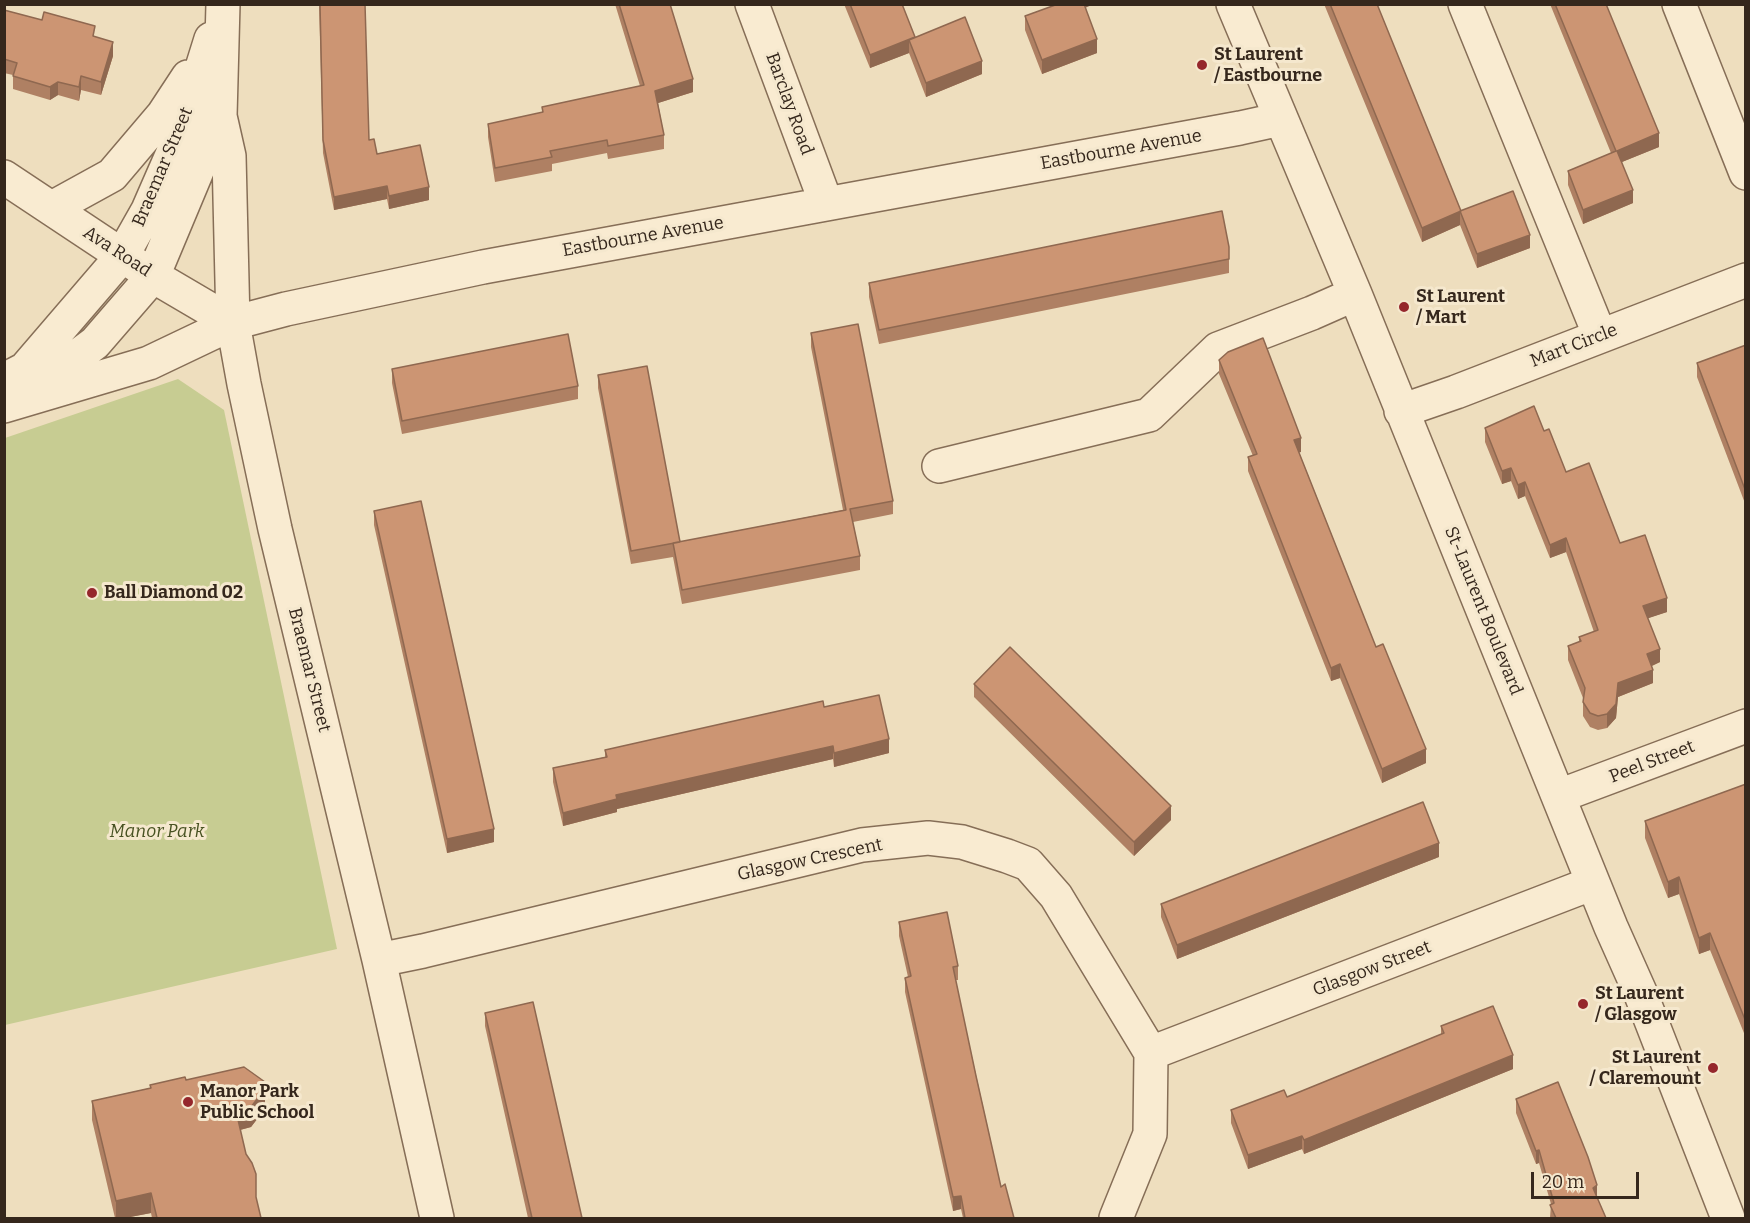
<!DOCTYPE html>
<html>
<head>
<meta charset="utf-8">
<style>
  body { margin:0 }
  #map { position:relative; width:1750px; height:1223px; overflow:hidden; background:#eedebe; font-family:Bitter,serif }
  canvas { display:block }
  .frame { position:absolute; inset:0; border:6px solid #35271c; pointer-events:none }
  .scale { position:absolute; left:1531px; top:1172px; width:108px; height:27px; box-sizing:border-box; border:3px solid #35271c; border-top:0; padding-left:8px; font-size:18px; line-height:21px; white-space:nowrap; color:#35271c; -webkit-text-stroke:4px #f5e8ce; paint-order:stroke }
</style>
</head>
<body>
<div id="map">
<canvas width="1750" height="1223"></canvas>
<div class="frame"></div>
<div class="scale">20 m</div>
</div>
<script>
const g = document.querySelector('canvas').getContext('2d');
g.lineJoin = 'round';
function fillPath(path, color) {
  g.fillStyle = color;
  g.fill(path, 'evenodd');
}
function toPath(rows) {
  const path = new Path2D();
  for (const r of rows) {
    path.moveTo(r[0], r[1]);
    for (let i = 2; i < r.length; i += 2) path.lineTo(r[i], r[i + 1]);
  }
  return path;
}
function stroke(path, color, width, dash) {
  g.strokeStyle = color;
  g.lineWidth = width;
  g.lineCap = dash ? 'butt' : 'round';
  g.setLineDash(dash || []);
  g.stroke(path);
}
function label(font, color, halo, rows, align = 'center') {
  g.font = font + ' Bitter,serif';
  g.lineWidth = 6;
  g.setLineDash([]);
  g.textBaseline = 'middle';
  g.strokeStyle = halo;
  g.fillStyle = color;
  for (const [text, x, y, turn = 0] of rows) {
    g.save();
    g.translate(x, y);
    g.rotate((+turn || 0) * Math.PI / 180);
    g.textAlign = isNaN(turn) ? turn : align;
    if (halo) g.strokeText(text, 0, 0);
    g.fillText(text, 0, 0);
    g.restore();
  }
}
fillPath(toPath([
  [178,379,224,410,337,949,5,1025,5,438]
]), '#c7cc92');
const minor = toPath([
  [223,4,220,116,229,156,233,323,244,384,275,529,379,960,437,1218],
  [752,4,826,203],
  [1233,4,1355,294,1611,927,1640,992,1728,1218],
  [1465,4,1600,336],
  [1679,4,1746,173],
  [4,177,153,276,233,323],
  [52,208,112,175,163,115,188,77],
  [4,380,25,369,122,256,148,210,182,132,211,39],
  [35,388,95,343,153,276,220,116],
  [4,406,149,363,233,323,286,309,483,267,1240,128,1281,119],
  [1401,411,1456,392,1746,280],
  [939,466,1149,415,1218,349,1312,313,1355,294],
  [1559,796,1746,726],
  [379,960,423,951,862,845,928,838,962,842,1007,856,1028,864,1056,896,1151,1053,1150,1134,1116,1218],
  [1151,1053,1593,883]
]);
stroke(minor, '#866e57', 36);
stroke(minor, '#f9ebd1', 33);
fillPath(toPath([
  [319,4,369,140,377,154,429,200,389,209,387,199,334,210,323,153],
  [615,4,670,4,693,92,658,103,664,135,664,149,608,159,607,153,552,164,552,171,495,182,488,137,488,124,542,113,542,107,640,86],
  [844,4,902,4,915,37,982,74,926,97,909,53,870,68],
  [1324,4,1377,4,1461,211,1530,248,1477,268,1460,225,1422,242],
  [1550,4,1606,4,1659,147,1622,162,1633,203,1583,224,1568,185,1568,171,1611,153],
  [1086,8,1097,53,1042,74,1025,30,1025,16],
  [4,10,95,37,113,56,101,95,81,90,79,101,58,95,50,100,13,89,13,75,4,73],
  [1229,247,1229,273,879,344,869,297,869,283],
  [811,333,893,501,893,514,853,522,860,556,860,570,682,604,673,557,631,564,598,388,598,375,680,542,843,510,811,347],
  [1746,345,1746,506,1697,377,1697,363],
  [1219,360,1301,452,1299,452,1376,647,1426,763,1382,783,1340,678,1331,681,1248,471,1248,457,1253,456,1219,374],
  [392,369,578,386,578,399,402,434,392,383],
  [1485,428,1544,431,1566,472,1620,543,1667,612,1648,618,1660,662,1652,666,1653,683,1618,697,1616,718,1607,728,1598,730,1590,727,1583,716,1583,698,1568,660,1568,646,1579,642,1579,637,1594,632,1566,552,1550,558,1525,496,1518,499,1511,481,1502,484,1485,442],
  [374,511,494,842,447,853,374,525],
  [974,684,1171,820,1134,856,974,697],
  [824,707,889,753,834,767,833,759,617,809,617,812,563,826,553,782,553,768,605,757,605,750],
  [1746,784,1746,1038,1710,950,1699,954,1679,894,1668,898,1645,838,1645,821],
  [1439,857,1177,959,1161,917,1161,904],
  [899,922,958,966,958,980,955,980,1001,1187,1014,1218,963,1218,961,1209,953,1211,905,992,905,978,908,977,899,936],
  [485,1013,582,1218,528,1218,485,1026],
  [1441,1026,1513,1069,1304,1154,1302,1149,1248,1169,1231,1123,1231,1110,1287,1097,1441,1034],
  [186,1080,265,1102,261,1114,251,1127,240,1130,261,1218,152,1218,151,1213,125,1218,115,1218,92,1120,92,1101,150,1088,150,1085],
  [1516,1099,1597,1198,1605,1218,1550,1218,1551,1204,1539,1163,1536,1164,1516,1113]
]), '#af8063');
fillPath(toPath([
  [1078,4,1094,4,1078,11],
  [915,37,909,40,909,53,870,68,870,55],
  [1097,39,1097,53,1042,74,1042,60],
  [113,42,113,56,101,95,101,82],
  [982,61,982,74,926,97,926,83],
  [81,76,81,90,79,101,79,87],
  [693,79,693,92,655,104,655,91],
  [58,82,58,95,50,100,50,87],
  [1659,133,1659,147,1617,164,1617,151],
  [387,186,387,199,334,210,334,197],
  [429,187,429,200,389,209,389,196],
  [1633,190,1633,203,1583,224,1583,210],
  [1460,211,1460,225,1422,242,1422,228],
  [1530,235,1530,248,1477,268,1477,254],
  [1301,438,1301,452,1294,454,1294,440],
  [1511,468,1511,481,1502,484,1502,471],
  [1525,482,1525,496,1518,499,1518,485],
  [1566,538,1566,552,1550,558,1550,545],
  [1667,598,1667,612,1643,620,1643,606],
  [1660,649,1660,662,1647,668,1647,654],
  [1340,664,1340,678,1331,681,1331,668],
  [1653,670,1653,683,1618,697,1616,718,1607,728,1607,714,1618,683],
  [889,739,889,753,834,767,834,753],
  [833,746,833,759,617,809,617,812,563,826,563,813,616,795],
  [1426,749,1426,763,1382,783,1382,769],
  [1171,806,1171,820,1134,856,1134,842],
  [494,829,494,842,447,853,447,839],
  [1439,843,1439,857,1177,959,1177,945],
  [1679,877,1679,894,1668,898,1668,882],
  [1710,933,1710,950,1699,954,1699,938],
  [1513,1055,1513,1069,1304,1154,1304,1140],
  [265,1082,265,1102,261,1114,251,1127,236,1131,236,1111],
  [1302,1136,1302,1149,1248,1169,1248,1155],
  [1539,1150,1539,1163,1536,1164,1536,1151],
  [1597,1185,1597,1199,1593,1188],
  [151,1193,151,1213,125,1218,116,1218,116,1201],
  [961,1196,961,1209,953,1211,953,1197]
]), '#8f6850');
const building = toPath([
  [320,4,365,4,369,140,374,139,377,154,420,145,429,187,389,196,387,186,334,197,323,140,320,4],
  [619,4,670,4,693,79,655,91,664,135,608,146,607,140,550,151,552,157,495,168,488,124,543,112,542,107,644,85,619,4],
  [850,4,902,4,915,37,870,55,850,4],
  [1058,4,1084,4,1097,39,1042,60,1025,16,1058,4],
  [1330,4,1377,4,1461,211,1422,228,1330,4],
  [1555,4,1606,4,1659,133,1617,151,1633,190,1583,210,1568,171,1616,151,1555,4],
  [4,10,42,20,44,12,95,26,93,36,113,42,101,82,81,76,79,87,58,82,50,87,13,76,17,63,4,59,4,10],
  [965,17,982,61,926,83,909,40,965,17],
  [1513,191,1530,235,1477,254,1460,211,1513,191],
  [1222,211,1229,247,1229,259,879,330,869,283,1222,211],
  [858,324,893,501,850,509,860,556,682,590,673,543,846,510,811,333,858,324],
  [568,334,578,386,402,421,392,369,568,334],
  [1263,338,1301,438,1294,440,1376,647,1383,644,1426,749,1382,769,1340,664,1331,668,1248,457,1257,454,1219,360,1228,352,1263,338],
  [1746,345,1746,492,1697,363,1746,345],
  [647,366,680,542,631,551,598,375,647,366],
  [1534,406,1544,431,1549,429,1566,472,1589,463,1620,543,1645,535,1667,598,1643,606,1660,649,1647,654,1653,670,1618,683,1616,704,1607,714,1598,716,1590,713,1583,702,1585,688,1568,646,1581,641,1579,637,1598,630,1566,538,1550,545,1525,482,1518,485,1511,468,1502,471,1485,428,1534,406],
  [421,501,494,829,447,839,374,511,421,501],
  [1010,647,1171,806,1134,842,974,684,1010,647],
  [879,695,889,739,834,753,833,746,616,795,617,799,563,813,553,768,607,757,605,750,823,701,824,707,879,695],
  [1746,784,1746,1022,1710,933,1699,938,1679,877,1668,882,1645,821,1746,784],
  [1423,802,1439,843,1177,945,1161,904,1423,802],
  [947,912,958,966,953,967,976,1076,1001,1187,1005,1184,1014,1218,965,1218,961,1196,953,1197,905,978,911,976,899,922,947,912],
  [533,1002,582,1218,532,1218,485,1013,533,1002],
  [1493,1006,1513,1055,1304,1140,1302,1136,1248,1155,1231,1110,1284,1090,1287,1097,1444,1033,1441,1026,1493,1006],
  [244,1067,265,1082,261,1094,251,1107,236,1111,246,1154,252,1163,256,1174,256,1197,261,1218,157,1218,151,1193,116,1201,92,1101,151,1088,150,1085,185,1077,186,1080,244,1067],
  [1558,1082,1588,1157,1597,1185,1593,1188,1606,1218,1556,1218,1550,1205,1554,1203,1539,1150,1536,1151,1516,1099,1558,1082]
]);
fillPath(building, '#cc9573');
stroke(building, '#8f6850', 1.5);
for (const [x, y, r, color] of [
  [1202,65,6,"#95272c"],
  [1404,307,6,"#95272c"],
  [92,593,6,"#95272c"],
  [1583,1004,6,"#95272c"],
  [1713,1068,6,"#95272c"],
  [188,1102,6,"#95272c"]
]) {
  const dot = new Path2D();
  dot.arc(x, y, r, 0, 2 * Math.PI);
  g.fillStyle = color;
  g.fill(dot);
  stroke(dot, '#f5e8ce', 2);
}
label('bold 18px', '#35271c', '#f5e8ce', [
  ["St Laurent",1214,55],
  ["/ Eastbourne",1214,76],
  ["St Laurent",1416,297],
  ["/ Mart",1416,318],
  ["Ball Diamond 02",104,593],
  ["St Laurent",1595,994],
  ["/ Glasgow",1595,1015],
  ["St Laurent",1701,1058,"right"],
  ["/ Claremount",1701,1079,"right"],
  ["Manor Park",200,1092],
  ["Public School",200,1113]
], 'left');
label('18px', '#35271c', '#f5e8ce', [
  ["Barclay Road",789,104,70],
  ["Eastbourne Avenue",1121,150,-10],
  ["Braemar Street",163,167,-67],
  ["Eastbourne Avenue",643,237,-10],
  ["Ava Road",117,252,33],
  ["Mart Circle",1574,346,-21],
  ["St-Laurent Boulevard",1483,611,68],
  ["Braemar Street",309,670,76],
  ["Peel Street",1652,762,-21],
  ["Glasgow Crescent",810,860,-12],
  ["Glasgow Street",1372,969,-21]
]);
label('italic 18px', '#485222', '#f5e8ce', [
  ["Manor Park",157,832]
]);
</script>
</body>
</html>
